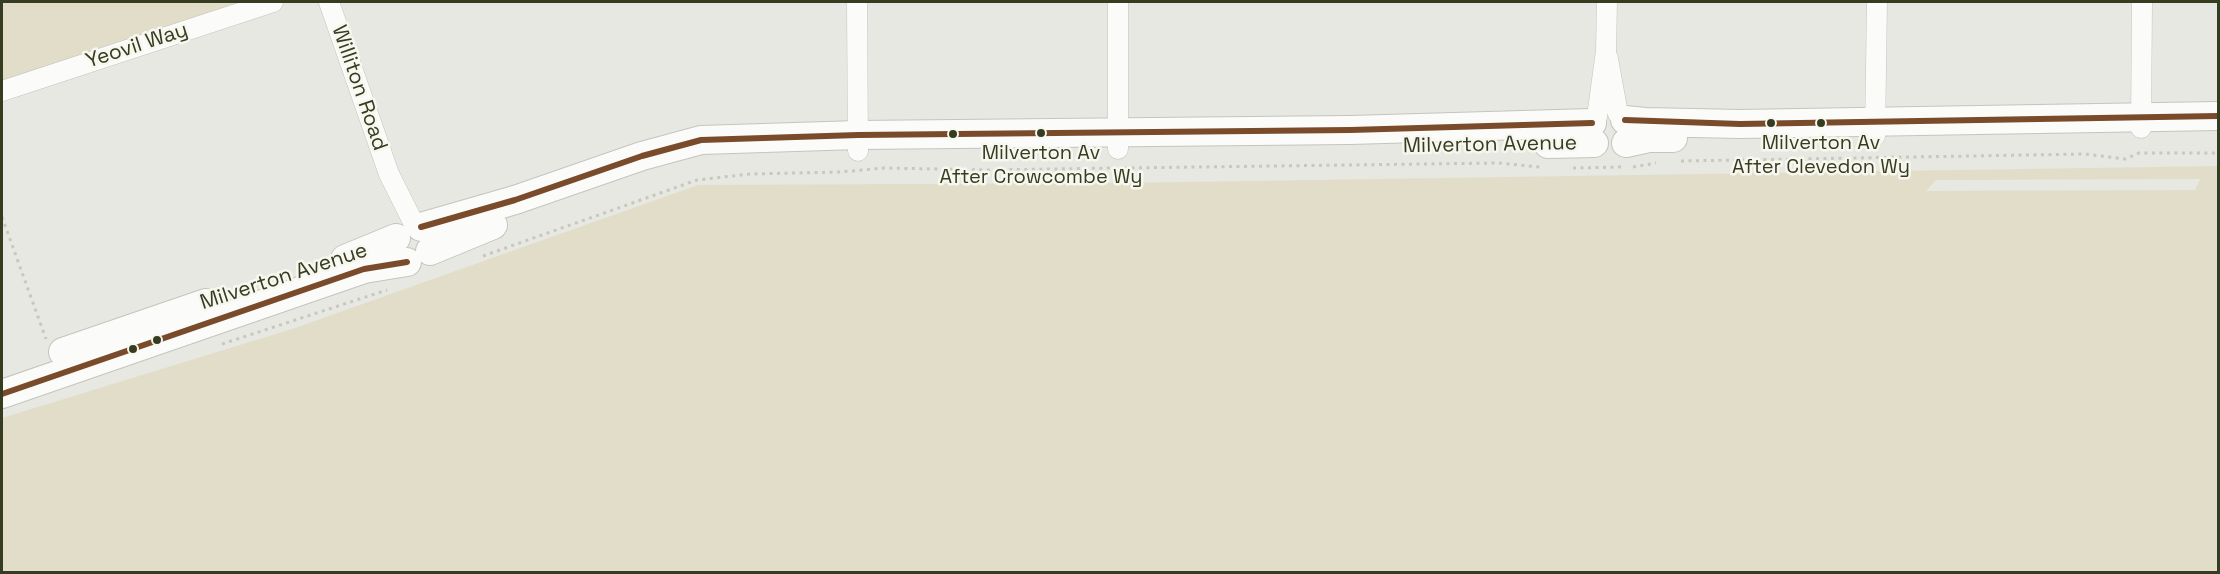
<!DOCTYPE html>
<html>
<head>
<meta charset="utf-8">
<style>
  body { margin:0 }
  #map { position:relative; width:2220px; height:574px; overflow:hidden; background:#e7e8e1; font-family:"Space Grotesk",sans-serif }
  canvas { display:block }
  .frame { position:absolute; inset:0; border:3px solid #353c1f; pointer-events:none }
</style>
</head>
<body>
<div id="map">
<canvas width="2220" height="574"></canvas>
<div class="frame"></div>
</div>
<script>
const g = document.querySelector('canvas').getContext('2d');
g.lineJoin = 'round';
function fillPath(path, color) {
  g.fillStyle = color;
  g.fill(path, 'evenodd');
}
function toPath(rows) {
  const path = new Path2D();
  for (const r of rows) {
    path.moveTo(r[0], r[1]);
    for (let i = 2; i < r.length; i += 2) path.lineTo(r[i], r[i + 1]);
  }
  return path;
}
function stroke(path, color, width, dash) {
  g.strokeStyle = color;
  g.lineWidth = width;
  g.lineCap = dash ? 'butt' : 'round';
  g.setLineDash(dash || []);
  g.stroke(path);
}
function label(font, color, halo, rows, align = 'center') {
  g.font = font + ' "Space Grotesk",sans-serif';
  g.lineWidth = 5;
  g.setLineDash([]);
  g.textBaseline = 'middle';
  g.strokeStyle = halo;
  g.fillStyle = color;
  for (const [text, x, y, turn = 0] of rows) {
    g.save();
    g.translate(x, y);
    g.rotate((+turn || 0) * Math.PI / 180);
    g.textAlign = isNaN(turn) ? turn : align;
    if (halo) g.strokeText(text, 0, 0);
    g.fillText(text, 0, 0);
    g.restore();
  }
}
fillPath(toPath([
  [2,2,241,2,2,80],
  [2218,166,2218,572,2,572,2,418,292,329,698,185,1119,183],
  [1936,180,2200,179,2200,180,2195,190,1926,191]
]), '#e2ddc9');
const street = toPath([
  [329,2,389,174,415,226],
  [857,2,858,151],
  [1118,2,1118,149],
  [1608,59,1618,114],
  [2,91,273,2],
  [1597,117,1606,51,1607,2],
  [2141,128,2142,2],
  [1875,136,1877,2]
]);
const secondary = toPath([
  [1625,120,1645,122,1740,124,2218,116],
  [1626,143,1649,138,1673,138],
  [1548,144,1594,143],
  [421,227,515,200,642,156,701,140,858,135,1350,130,1592,123],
  [430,251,493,225],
  [345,259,396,238],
  [63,352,206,303],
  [2,394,364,269,407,262]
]);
stroke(street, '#c4c5be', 21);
stroke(secondary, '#c4c5bd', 30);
stroke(toPath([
  [1681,161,2085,154,2125,159,2139,153,2218,153],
  [1633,167,1656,163],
  [1124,168,1498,163,1540,167],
  [1573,168,1624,167],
  [2,217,46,339],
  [483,256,697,180,750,174,840,172,884,168,988,170,1114,168],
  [222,344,387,290]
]), '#c7c8bf', 3, [3, 4.5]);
stroke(street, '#fbfcfa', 20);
stroke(secondary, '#fbfcfa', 28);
stroke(toPath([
  [1625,120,1740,124,2218,116],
  [421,227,515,200,642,156,701,140,858,135,1350,130,1592,123],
  [2,394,364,269,407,262]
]), '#7a4b2a', 6);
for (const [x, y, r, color] of [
  [1771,123,5,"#353c1f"],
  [1821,123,5,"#353c1f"],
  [1041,133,5,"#353c1f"],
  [953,134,5,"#353c1f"],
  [157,340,5,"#353c1f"],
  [133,349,5,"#353c1f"]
]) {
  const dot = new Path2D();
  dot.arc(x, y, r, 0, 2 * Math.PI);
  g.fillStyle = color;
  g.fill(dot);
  stroke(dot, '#f7f7ef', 2);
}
label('20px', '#353c1f', '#f7f7ef', [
  ["Milverton Av",1821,144],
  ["After Clevedon Wy",1821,168],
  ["Milverton Av",1041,154],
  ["After Crowcombe Wy",1041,178]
]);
label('21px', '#353c1f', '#f7f7ef', [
  ["Yeovil Way",137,46,-18],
  ["Williton Road",359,88,71],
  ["Milverton Avenue",1490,145,-1],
  ["Milverton Avenue",284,277,-18]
]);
</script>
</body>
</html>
